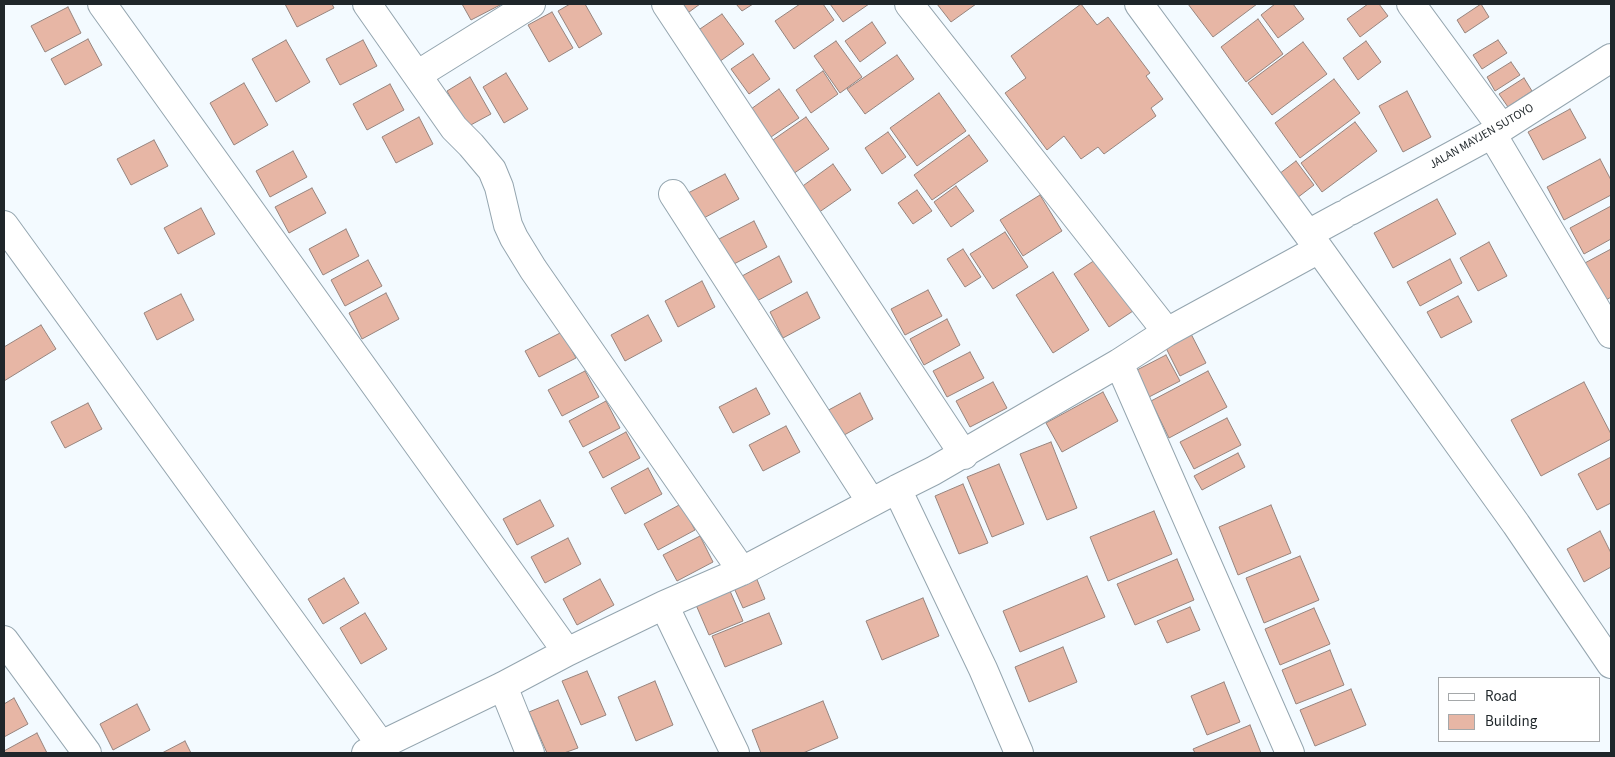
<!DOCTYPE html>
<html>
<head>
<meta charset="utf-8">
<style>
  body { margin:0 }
  #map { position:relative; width:1615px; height:757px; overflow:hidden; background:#f3faff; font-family:"Source Sans 3",sans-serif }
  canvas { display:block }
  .frame { position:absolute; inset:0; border:5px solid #1f262a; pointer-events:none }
  .legend { position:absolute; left:1438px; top:677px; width:162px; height:65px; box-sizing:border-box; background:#fff; border:1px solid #a5a8aa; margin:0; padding:6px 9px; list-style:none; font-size:15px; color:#1f262a }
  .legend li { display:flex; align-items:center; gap:10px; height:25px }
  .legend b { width:25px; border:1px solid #a5a8aa }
</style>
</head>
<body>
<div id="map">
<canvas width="1615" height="757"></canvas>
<div class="frame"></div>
<ul class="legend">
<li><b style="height:6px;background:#fff"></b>Road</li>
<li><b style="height:14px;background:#e7b6a5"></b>Building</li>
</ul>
</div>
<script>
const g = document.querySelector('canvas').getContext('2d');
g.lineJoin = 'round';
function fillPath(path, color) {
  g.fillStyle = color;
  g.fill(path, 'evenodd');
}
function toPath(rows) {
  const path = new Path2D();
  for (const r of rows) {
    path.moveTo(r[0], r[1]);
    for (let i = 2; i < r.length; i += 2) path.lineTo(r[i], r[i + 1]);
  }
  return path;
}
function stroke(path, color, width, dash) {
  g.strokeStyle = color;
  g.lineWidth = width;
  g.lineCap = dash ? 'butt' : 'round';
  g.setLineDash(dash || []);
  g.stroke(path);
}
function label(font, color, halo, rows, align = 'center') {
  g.font = font + ' "Source Sans 3",sans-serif';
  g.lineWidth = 5;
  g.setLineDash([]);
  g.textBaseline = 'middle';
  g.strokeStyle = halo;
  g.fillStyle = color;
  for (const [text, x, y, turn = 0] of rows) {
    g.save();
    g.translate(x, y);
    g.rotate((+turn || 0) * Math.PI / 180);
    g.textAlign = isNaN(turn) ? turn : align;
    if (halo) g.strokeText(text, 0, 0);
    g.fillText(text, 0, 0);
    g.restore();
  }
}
const building = toPath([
  [285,4,332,4,334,8,297,27,285,4],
  [462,4,502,4,471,20,462,4],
  [570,4,585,4,602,34,579,48,558,11,570,4],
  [677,4,700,4,685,15,677,4],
  [736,4,753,4,742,11,736,4],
  [800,4,823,4,834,20,794,49,775,21,800,4],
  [830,4,869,4,843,22,830,4],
  [937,4,976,4,951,22,937,4],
  [1081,4,1097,25,1108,17,1150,73,1146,76,1163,99,1151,108,1156,116,1104,154,1098,147,1081,159,1064,136,1047,150,1005,93,1026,78,1011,56,1081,4],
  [1188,4,1257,4,1213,37,1188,4],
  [1275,4,1293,4,1304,19,1278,38,1261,15,1275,4],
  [1368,4,1379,4,1388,16,1360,37,1347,19,1368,4],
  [1481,4,1489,17,1465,33,1457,20,1481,4],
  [68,7,81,33,45,52,31,26,68,7],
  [552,12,573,48,549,62,528,25,552,12],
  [722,14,744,44,719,62,697,31,722,14],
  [1258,19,1283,54,1246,82,1221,47,1258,19],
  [872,22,886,43,860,62,845,41,872,22],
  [88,39,102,65,65,85,51,59,88,39],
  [286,40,310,82,276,102,252,59,286,40],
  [363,40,377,66,340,85,326,59,363,40],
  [1498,40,1507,53,1482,69,1473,55,1498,40],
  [836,41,862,77,840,93,814,56,836,41],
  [1366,41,1381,62,1358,80,1343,58,1366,41],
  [1303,42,1327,74,1272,115,1248,83,1303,42],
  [753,54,770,79,749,94,731,69,753,54],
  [897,55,914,79,865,114,847,89,897,55],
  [1511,62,1520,75,1495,91,1487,77,1511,62],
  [823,71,838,94,811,113,796,90,823,71],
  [506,73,528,109,504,123,483,87,506,73],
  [470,77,491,114,467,127,447,91,470,77],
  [1524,78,1532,91,1508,107,1499,94,1524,78],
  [1334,79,1360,113,1300,158,1275,123,1334,79],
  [244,83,268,125,234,145,210,103,244,83],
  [390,84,404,110,367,130,353,104,390,84],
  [779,89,799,118,771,137,751,109,779,89],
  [1407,91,1431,137,1403,152,1379,106,1407,91],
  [939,93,966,131,917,166,890,128,939,93],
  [1570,109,1586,138,1543,160,1528,132,1570,109],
  [419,117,433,144,396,163,382,137,419,117],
  [806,117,829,149,793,174,770,142,806,117],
  [1355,122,1377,151,1322,192,1301,163,1355,122],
  [888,132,906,157,882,174,865,148,888,132],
  [969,135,988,161,932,200,914,175,969,135],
  [154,140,168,166,131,185,117,159,154,140],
  [293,151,307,177,270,197,256,171,293,151],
  [1600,159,1611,180,1611,195,1564,220,1547,187,1600,159],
  [1296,161,1314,185,1297,198,1279,174,1296,161],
  [833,164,851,190,818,213,800,188,833,164],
  [725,174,739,199,702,219,688,193,725,174],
  [956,186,974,211,951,227,934,202,956,186],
  [312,188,326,213,289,233,275,207,312,188],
  [917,190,932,211,913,224,898,203,917,190],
  [1040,195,1062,231,1023,256,1000,220,1040,195],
  [1437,199,1456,234,1393,268,1374,233,1437,199],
  [1611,206,1611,239,1584,254,1570,228,1611,206],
  [201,208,215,234,178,254,164,228,201,208],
  [754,221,767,247,730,266,717,240,754,221],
  [346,229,359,256,323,275,309,249,346,229],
  [1005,232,1028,267,993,289,970,254,1005,232],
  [1489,242,1507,276,1478,291,1460,258,1489,242],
  [963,249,981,277,965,287,947,259,963,249],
  [1611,249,1611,297,1603,302,1583,264,1611,249],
  [779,256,792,282,755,302,742,276,779,256],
  [1098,258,1133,311,1109,327,1074,274,1098,258],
  [1450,259,1462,283,1420,306,1407,282,1450,259],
  [368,260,382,286,345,306,331,280,368,260],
  [1053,272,1089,330,1053,353,1016,295,1053,272],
  [702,281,715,307,678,327,665,301,702,281],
  [928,290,942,316,905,335,891,309,928,290],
  [807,292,820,318,783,338,770,312,807,292],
  [386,293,399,319,362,339,349,313,386,293],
  [181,294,194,320,157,340,144,313,181,294],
  [1458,296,1472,322,1441,338,1427,312,1458,296],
  [648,315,662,341,625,361,611,335,648,315],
  [947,319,960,345,924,365,910,339,947,319],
  [41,325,56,349,4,381,4,347,41,325],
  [562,332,576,358,539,377,525,351,562,332],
  [1190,332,1206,363,1180,376,1165,346,1190,332],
  [970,352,984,378,947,397,933,371,970,352],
  [1166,355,1180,381,1149,397,1135,371,1166,355],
  [585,371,599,397,562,416,548,390,585,371],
  [1208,371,1227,407,1169,438,1151,401,1208,371],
  [993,382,1007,408,970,427,956,401,993,382],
  [1584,382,1611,434,1611,439,1541,476,1511,420,1584,382],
  [756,388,770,414,733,433,719,407,756,388],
  [1103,392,1118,421,1062,452,1046,423,1103,392],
  [860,393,873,419,837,439,823,413,860,393],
  [606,401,620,428,583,447,569,421,606,401],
  [88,403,102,429,65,448,51,422,88,403],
  [1227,418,1241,445,1194,469,1180,442,1227,418],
  [786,426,800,452,763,471,749,445,786,426],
  [626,432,640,458,603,478,589,452,626,432],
  [1051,442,1077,508,1047,520,1020,454,1051,442],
  [1238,453,1245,467,1202,490,1194,476,1238,453],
  [1611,457,1611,503,1597,510,1578,474,1611,457],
  [999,464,1024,524,992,537,967,477,999,464],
  [648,468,662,494,625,514,611,488,648,468],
  [963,484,988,543,959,554,935,496,963,484],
  [540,500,554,526,517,545,503,519,540,500],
  [681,504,695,530,658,550,644,524,681,504],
  [1271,505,1291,553,1238,575,1219,527,1271,505],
  [1154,511,1172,554,1108,581,1090,537,1154,511],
  [1600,531,1611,553,1611,567,1584,582,1567,549,1600,531],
  [700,536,713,562,677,581,663,555,700,536],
  [568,538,581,564,545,583,531,557,568,538],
  [1300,556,1319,600,1264,623,1246,578,1300,556],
  [1177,559,1194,600,1135,625,1117,584,1177,559],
  [753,570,765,599,743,608,730,579,753,570],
  [1087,576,1105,617,1020,652,1003,611,1087,576],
  [344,578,359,603,323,624,308,599,344,578],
  [600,579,614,605,577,625,563,599,600,579],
  [727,584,743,621,709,635,693,598,727,584],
  [923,598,939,636,882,660,866,621,923,598],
  [1190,607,1200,630,1167,643,1157,621,1190,607],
  [1314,608,1330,644,1280,665,1265,629,1314,608],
  [365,613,387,649,361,664,340,628,365,613],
  [769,613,782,644,725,667,712,636,769,613],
  [1063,647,1077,682,1029,702,1015,667,1063,647],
  [1330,650,1344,685,1296,704,1282,670,1330,650],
  [587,671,606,715,581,725,562,681,587,671],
  [655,681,673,725,636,741,618,697,655,681],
  [1224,682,1240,722,1207,735,1191,696,1224,682],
  [1351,689,1366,725,1315,746,1300,710,1351,689],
  [14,698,28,724,4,737,4,704,14,698],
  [558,700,578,748,564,753,547,753,529,712,558,700],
  [823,701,838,738,803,753,761,753,752,730,823,701],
  [137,704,150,730,113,750,100,724,137,704],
  [1250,725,1261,753,1195,753,1193,749,1250,725],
  [37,733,47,753,4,753,4,751,37,733],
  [185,741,191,753,162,753,185,741]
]);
fillPath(building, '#e7b6a5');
stroke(building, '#96847e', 1);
const minor = toPath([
  [102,4,567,652],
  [367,4,454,128,471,145,492,170,499,187,508,225,514,238,533,269,742,571],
  [666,4,964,455],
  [909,4,1167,332],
  [1139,4,1319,249,1516,524,1611,664],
  [1411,4,1502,128],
  [417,75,531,4],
  [1492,134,1611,334],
  [673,194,871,502],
  [1350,211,1492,134,1611,58],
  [4,225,381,745,366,753],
  [1308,234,1343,215],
  [1119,363,1290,753],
  [897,489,983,669,1019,753],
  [664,605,735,753],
  [4,640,87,753],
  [503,686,530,753],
  [381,745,503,686,567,652,664,605,742,571,897,489,933,471,1119,363,1167,332,1319,249]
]);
stroke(minor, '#94a5af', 30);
stroke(minor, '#fff', 28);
label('12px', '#1f262a', '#fff', [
  ["JALAN MAYJEN SUTOYO",1482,137,-30]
]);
</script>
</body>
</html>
